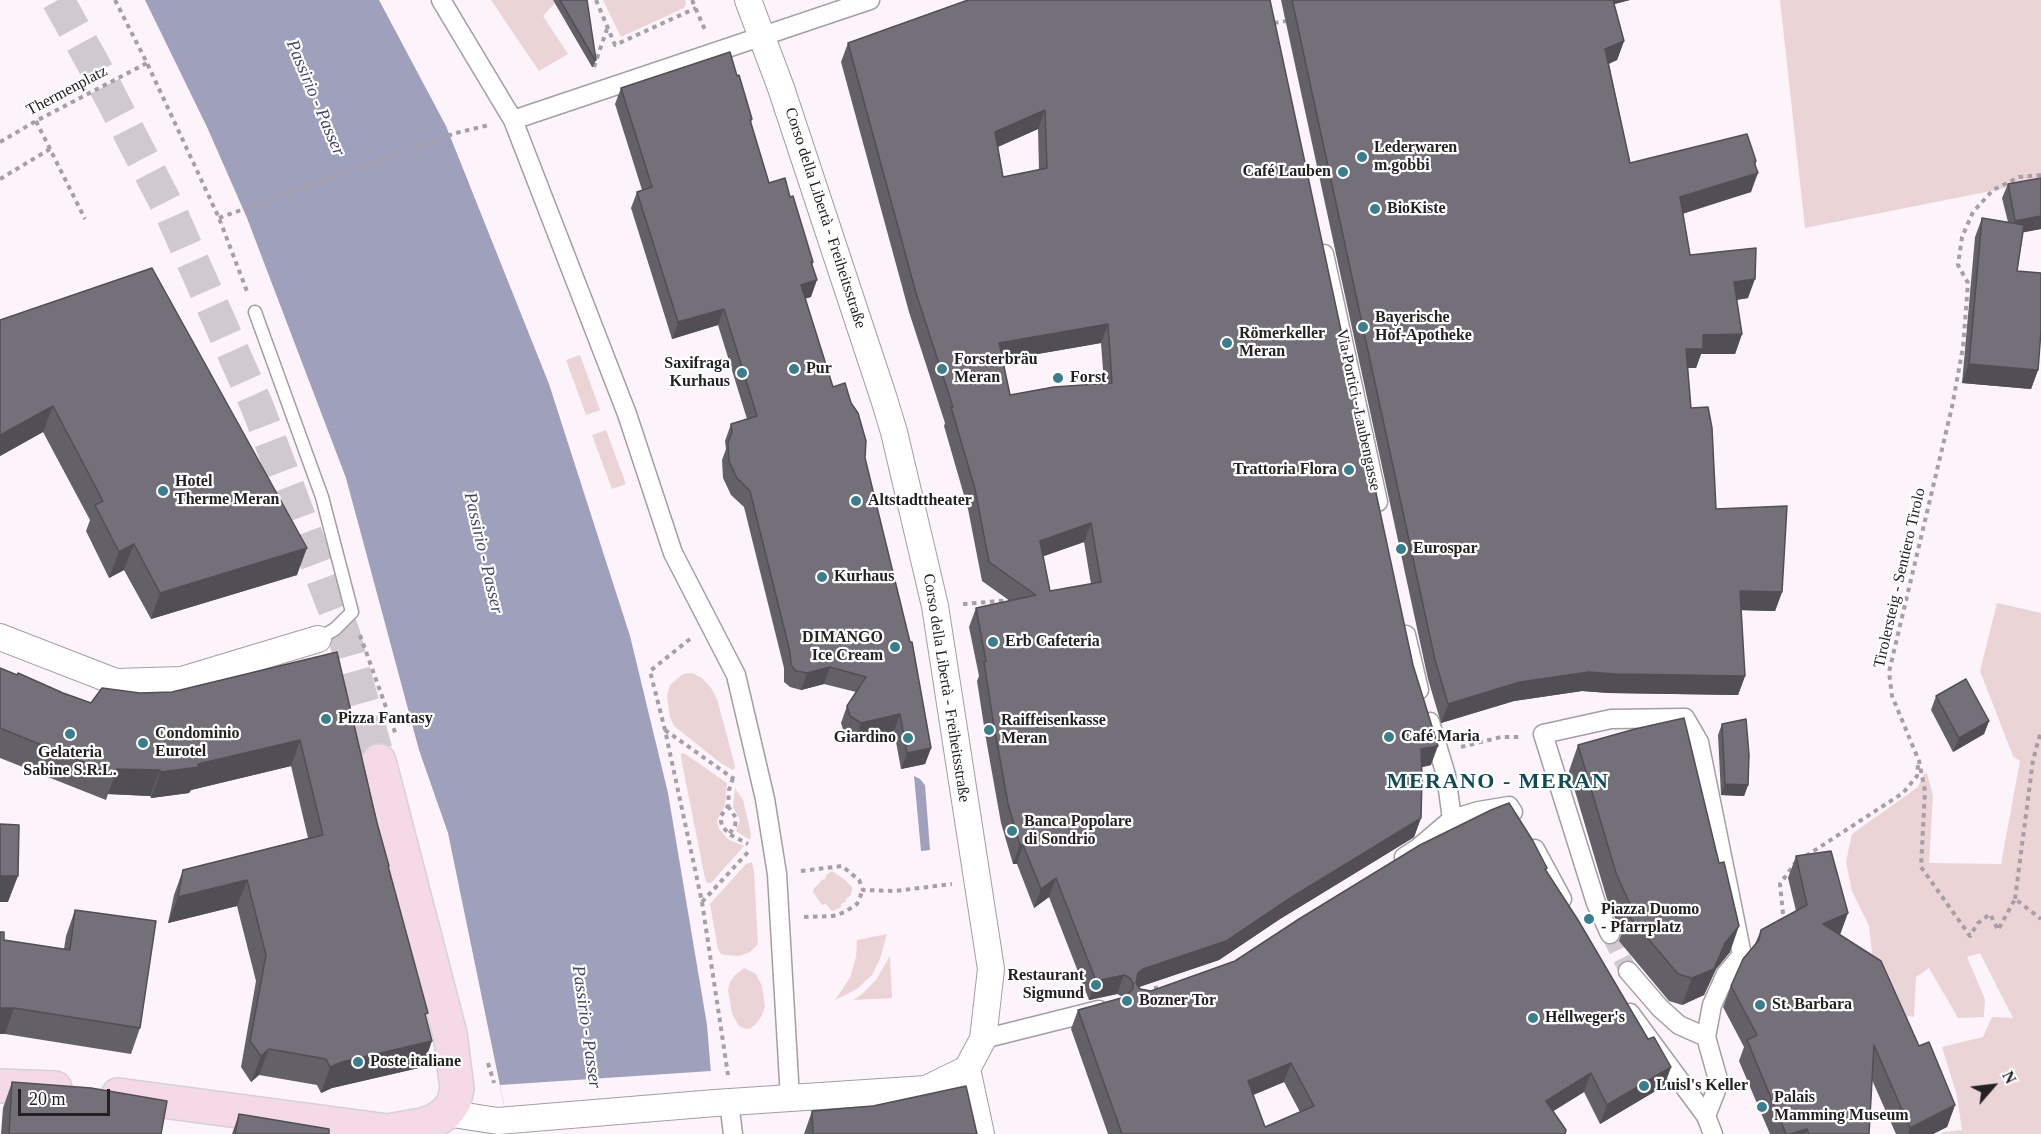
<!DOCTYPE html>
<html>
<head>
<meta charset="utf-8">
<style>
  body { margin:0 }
  #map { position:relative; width:2041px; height:1134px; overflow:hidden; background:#fcf3fb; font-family:"Times New Roman",serif }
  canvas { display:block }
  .north { position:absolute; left:1963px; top:1056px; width:60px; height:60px; -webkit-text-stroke:4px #fff; paint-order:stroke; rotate:62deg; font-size:16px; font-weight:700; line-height:24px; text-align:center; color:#242124 }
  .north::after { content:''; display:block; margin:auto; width:21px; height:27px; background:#242124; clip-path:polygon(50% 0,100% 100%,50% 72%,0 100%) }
  .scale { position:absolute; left:18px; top:1089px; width:92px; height:27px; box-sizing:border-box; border:3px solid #242124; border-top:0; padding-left:8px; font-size:18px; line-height:21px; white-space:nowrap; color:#242124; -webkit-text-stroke:4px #fff; paint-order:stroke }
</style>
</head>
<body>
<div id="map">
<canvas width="2041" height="1134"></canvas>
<div class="north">N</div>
<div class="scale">20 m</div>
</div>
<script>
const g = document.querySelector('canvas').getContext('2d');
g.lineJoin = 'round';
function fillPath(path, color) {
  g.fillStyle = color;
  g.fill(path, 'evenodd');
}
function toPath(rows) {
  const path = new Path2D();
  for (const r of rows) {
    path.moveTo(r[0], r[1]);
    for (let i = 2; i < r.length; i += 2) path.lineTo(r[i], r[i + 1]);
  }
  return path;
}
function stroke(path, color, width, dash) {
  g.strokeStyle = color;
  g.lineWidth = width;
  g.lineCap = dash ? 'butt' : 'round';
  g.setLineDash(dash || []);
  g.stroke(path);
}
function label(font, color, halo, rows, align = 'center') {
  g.font = font + ' "Times New Roman",serif';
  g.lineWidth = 4.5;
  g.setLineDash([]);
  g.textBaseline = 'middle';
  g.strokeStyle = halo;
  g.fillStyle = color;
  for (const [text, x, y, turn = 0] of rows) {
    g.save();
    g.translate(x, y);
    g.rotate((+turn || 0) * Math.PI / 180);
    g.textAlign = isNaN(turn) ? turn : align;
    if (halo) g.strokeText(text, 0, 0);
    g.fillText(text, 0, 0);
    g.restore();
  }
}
fillPath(toPath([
  [491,0,553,0,555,3,543,16,568,54,539,71],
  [603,0,685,0,686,3,684,8,621,37],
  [1780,0,2041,0,2041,181,1805,228],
  [580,355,600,410,586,415,566,360],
  [606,430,626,484,612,489,592,435],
  [1997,603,2041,613,2041,1134,1940,1134,1943,1132,1962,1130,1957,1096,1942,1047,1983,1037,1992,1017,2013,1018,1980,953,1967,957,1985,999,1984,1017,1958,1018,1929,968,1916,977,1914,1017,1908,1016,1901,1028,1873,962,1869,926,1852,891,1846,862,1852,834,1918,787,1924,774,1927,773,1933,796,1929,863,2001,864,2020,761,2013,756,1980,671],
  [692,673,702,678,711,688,717,699,734,762,735,768,733,770,722,764,674,726,670,717,667,696,670,685,683,674],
  [684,753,727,783,725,805,717,821,719,829,729,840,744,846,711,883,707,883,705,878,681,758,681,754],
  [735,788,743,800,751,834,750,840,736,831,740,820,733,807],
  [752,862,754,872,758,944,750,952,739,956,725,955,721,954,718,949,710,904,746,864],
  [832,871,844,879,852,887,852,891,850,896,846,899,846,902,842,903,840,908,832,911,826,904,822,905,813,892,814,888,820,883,821,880,825,879,826,875],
  [887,934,880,959,872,975,857,989,835,1000,850,978,856,957,857,940],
  [890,956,892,998,854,1000,862,994,876,980],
  [744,968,756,974,762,986,765,1006,762,1015,757,1023,751,1028,746,1029,739,1026,732,1014,728,990,730,982,735,975]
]), '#ead4d5');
fillPath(toPath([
  [145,0,379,0,446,126,549,384,630,636,668,793,707,1025,716,1134,510,1134,448,833,419,750,346,478,247,218,207,127],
  [914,776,920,779,925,785,930,850,921,851]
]), '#9ea0bc');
fillPath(toPath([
  [711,1071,719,1134,510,1134,500,1085]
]), '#fcf3fb');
stroke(toPath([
  [1610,934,1628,971]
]), '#d1c9d0', 18, [18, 9]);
stroke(toPath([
  [58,0,95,67,172,215,257,406,343,632,379,761]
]), '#d1c9d0', 33, [33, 16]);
const service = toPath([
  [255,312,322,497,352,612,335,629,318,639]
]);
const pedestrian = toPath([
  [441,0,513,120,627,414,673,553,736,675,765,799,777,874,790,1098],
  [513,120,870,0],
  [1324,254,1378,502],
  [1406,635,1419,690],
  [1430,722,1446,775,1452,819],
  [1535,849,1562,899],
  [1404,857,1418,848,1452,819,1479,811,1509,806,1513,812],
  [1610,934,1596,903,1543,734,1611,719,1685,718,1699,742,1742,955,1726,974,1712,1005,1706,1037,1719,1083,1706,1116],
  [1628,971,1660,1008,1679,1025,1706,1037],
  [1630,1013,1706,1116,1713,1134],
  [983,1039,1099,1010],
  [729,1102,733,1134]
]);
const minor = toPath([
  [0,637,116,682,182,680,318,639],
  [967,1069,981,1134],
  [446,1113,498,1121,715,1103,926,1089,967,1069,983,1039,991,969,935,606,894,432,884,399,781,88,748,0]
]);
const primary = toPath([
  [0,1086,55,1088],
  [118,1095,388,1131,422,1125,434,1121,446,1113,454,1102,457,1088,450,1034,379,761]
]);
stroke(service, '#a59da4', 15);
stroke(pedestrian, '#a59da4', 21);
stroke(minor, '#a59da4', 28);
stroke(primary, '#d3d3d3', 36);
stroke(toPath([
  [115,0,147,63,219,218,248,294],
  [596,0,615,45,696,8],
  [692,0,705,30],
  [1274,23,1287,21],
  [594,67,607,29],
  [36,121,85,219],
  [0,142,36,121,147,63],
  [2041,175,2019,177,1993,190,1973,212,1962,237,1958,265,1968,283,1963,347,1952,407,1889,672,1892,696,1919,761,1925,791,1921,867,1970,936,1978,923,1990,914,1998,930,2015,899,2041,919],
  [0,179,50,149],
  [219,218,456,133,489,125],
  [963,604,1012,600],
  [360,635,396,735],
  [690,639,650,671,665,730,702,902,728,1075],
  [665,730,734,779],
  [1461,747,1501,737,1521,737],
  [733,778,729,790,728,806,721,816,721,821,722,826,729,834,748,844],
  [728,806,736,818,735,826,729,834],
  [1806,856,1903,793,1917,776,1918,765],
  [801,871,842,866,859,880,863,890,895,891,952,884],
  [2015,899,2033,760,2041,731],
  [702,902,750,850],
  [804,917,833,916,845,912,857,904,863,890],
  [1784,923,1780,884,1795,863],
  [1154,977,1157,993],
  [488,1063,494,1083]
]), '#a69fa5', 4, [4.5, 4.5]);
stroke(service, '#fff', 12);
stroke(pedestrian, '#fff', 18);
stroke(minor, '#fff', 26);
stroke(primary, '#f6d9e6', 33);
fillPath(toPath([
  [553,0,587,0,596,60,593,67,592,67],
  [1270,0,1431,765,1422,767,1421,818,1414,837,1411,839,1280,919,1219,960,1139,987,1140,989,1151,991,1547,868,1546,871,1648,1039,1671,1067,1664,1086,1600,1124,1584,1092,1553,1111,1565,1134,1108,1134,1071,1029,1078,1010,1123,997,1117,994,1089,1000,1049,897,1034,908,1017,864,1013,864,1001,823,986,739,977,681,979,676,969,627,976,608,1010,601,982,581,968,509,944,426,945,423,909,312,841,62,848,43],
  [1038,129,1039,170,1003,177,998,147],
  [1101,343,1104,383,1010,395,1002,360],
  [1084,542,1091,584,1050,591,1043,556],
  [1284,1082,1300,1112,1265,1127,1253,1095],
  [1281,0,1630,0,1614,4,1624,41,1617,60,1609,64,1630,163,1756,161,1751,192,1682,213,1690,255,1748,298,1737,300,1742,334,1735,354,1701,354,1696,368,1688,368,1691,408,1716,509,1782,592,1775,611,1741,610,1745,676,1738,695,1609,693,1582,691,1514,701,1441,723,1428,679],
  [621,88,752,119,751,123,769,183,790,197,813,262,812,266,811,297,805,298,833,387,865,458,931,748,925,764,901,769,894,731,855,740,844,733,841,723,847,706,856,692,824,684,801,690,790,687,784,682,784,668,744,507,731,495,723,478,722,460,726,449,725,441,731,424,747,419,718,325,672,339,631,208,637,192,642,190,615,104],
  [2008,184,2041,229,2023,232,2017,271,2038,370,2031,389,1962,383,1975,237,1982,218,2008,222,2002,198],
  [0,320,297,575,151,619,124,570,109,578,86,531,90,520,43,432,0,456],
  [337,652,388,868,426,1019,423,1067,332,1088,321,1093,317,1085,259,1075,251,1082,241,1067,256,981,237,906,168,923,174,895,183,870,308,838,291,766,191,790,189,793,151,798,150,796,108,794,106,800,0,758,0,668,63,693,91,703,140,693,172,692],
  [1936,696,1989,721,1984,734,1953,752,1931,710],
  [1722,724,1748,785,1744,796,1721,795,1718,735],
  [1578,745,1730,952,1716,969,1704,995,1682,1005,1669,1001,1619,941,1621,935,1620,930,1607,899,1569,771],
  [1796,856,1840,935,1919,1046,1955,1105,1947,1127,1933,1134,1896,1134,1872,1080,1869,1134,1770,1134,1739,1061,1744,1047,1723,1007,1731,986,1755,944,1761,930,1796,911,1788,878],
  [75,910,140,1028,131,1054,5,1034,4,940,64,949,66,936],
  [12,1082,161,1134,1,1134,3,1108],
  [812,1111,977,1134,804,1134],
  [239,1114,329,1134,232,1134]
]), '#646068');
fillPath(toPath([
  [1606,0,1630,0,1603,7],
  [1624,41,1617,60,1598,68,1605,49],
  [1045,110,1038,129,988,151,995,132],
  [1756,161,1751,175,1758,173,1751,192,1673,217,1680,197],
  [2041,216,2041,229,2010,235,2015,221],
  [1755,279,1748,298,1727,301,1734,282],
  [817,280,811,297,795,302,801,285],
  [724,309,718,325,672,339,678,322],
  [1108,324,1101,343,992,362,999,343],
  [1742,334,1735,354,1701,354,1696,368,1679,368,1686,349,1703,335],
  [1969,364,2038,370,2031,389,1962,383],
  [53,406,43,432,0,456,0,435],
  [1091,523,1084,542,1033,560,1040,541],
  [134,544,124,570,109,578,119,552],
  [307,548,297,575,151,619,160,593],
  [1740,591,1782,592,1775,611,1733,610],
  [830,667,824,684,801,690,807,673],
  [1589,672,1745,676,1738,695,1609,693,1582,691,1514,701,1441,723,1448,704,1520,682],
  [900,714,894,731,855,740,861,723],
  [1989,721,1984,734,1953,752,1959,738],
  [300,740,291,766,191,790,189,793,151,798,160,772],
  [1438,746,1431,765,1414,769,1421,749],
  [931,748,925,764,901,769,907,753],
  [117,769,160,770,150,796,108,794],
  [1725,784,1748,785,1744,796,1721,795],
  [1421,818,1414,837,1411,839,1280,919,1219,960,1136,988,1132,992,1138,973,1143,969,1287,900],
  [1020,845,1023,845,1017,864,1013,864],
  [0,876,18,876,8,902,0,902],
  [1056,878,1049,897,1034,908,1041,889],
  [247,880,237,906,168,923,178,897],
  [1848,913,1840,935,1823,924],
  [1739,926,1730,952,1716,969,1704,995,1682,1005,1692,978],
  [1124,975,1117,994,1089,1000,1096,981],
  [0,1008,14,1008,5,1034,0,1034],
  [432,1041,423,1067,332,1088,321,1093,330,1067,342,1062],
  [269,1049,259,1075,251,1082,261,1056],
  [1291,1063,1284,1082,1241,1100,1248,1081],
  [1671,1067,1664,1086,1600,1124,1607,1105],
  [1591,1073,1584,1092,1539,1120,1546,1101],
  [1955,1105,1947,1127,1933,1134,1908,1134,1910,1128],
  [1807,1129,1805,1134,1790,1134]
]), '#514e55');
const building = toPath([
  [560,0,587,0,596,60,595,60,560,0],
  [968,0,1270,0,1413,665,1438,746,1421,749,1422,777,1421,818,1418,820,1287,900,1226,941,1143,969,1138,973,1136,983,1140,989,1151,991,1235,961,1299,919,1420,845,1491,810,1509,803,1533,841,1547,868,1545,869,1578,920,1648,1039,1654,1037,1671,1067,1607,1105,1591,1073,1546,1101,1566,1130,1565,1134,1122,1134,1078,1010,1125,997,1133,989,1133,983,1130,978,1124,975,1096,981,1056,878,1041,889,1023,845,1020,845,1008,804,993,720,984,662,986,661,976,608,1036,595,989,562,975,489,951,407,953,407,916,293,848,43,968,0],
  [1045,110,1047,168,1003,177,995,132,1045,110],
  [1108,324,1112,383,1054,387,1010,395,999,343,1108,324],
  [1091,523,1101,582,1050,591,1040,541,1091,523],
  [1291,1063,1314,1106,1265,1127,1248,1081,1291,1063],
  [1292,0,1613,0,1624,41,1605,49,1630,163,1747,134,1756,161,1754,162,1758,173,1680,197,1690,255,1756,248,1755,279,1734,282,1742,334,1703,335,1703,349,1686,349,1691,408,1708,407,1712,428,1716,509,1787,506,1782,592,1740,591,1745,676,1616,674,1589,672,1520,682,1448,704,1435,660,1292,0],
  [730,52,737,76,739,75,752,119,750,120,769,183,785,178,790,197,793,196,813,262,811,262,817,280,801,285,833,387,845,383,851,403,858,413,866,441,865,458,910,642,912,642,931,748,907,753,900,714,861,723,850,716,847,706,866,677,830,667,807,673,796,671,791,665,790,652,750,491,737,478,729,461,728,443,732,432,731,424,757,416,724,309,678,322,637,192,652,187,621,88,730,52],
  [2041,178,2041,216,2015,221,2008,184,2041,178],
  [1982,218,2024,225,2017,271,2041,273,2041,331,2038,370,1969,364,1982,218],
  [152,268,307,548,160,593,134,544,119,552,95,505,103,501,53,406,0,435,0,320,152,268],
  [337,652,377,823,389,866,388,866,428,1013,425,1014,432,1041,342,1062,330,1067,326,1059,269,1049,261,1056,250,1041,266,955,247,880,178,897,183,870,323,835,300,740,198,764,199,767,160,772,160,770,117,769,115,775,0,728,0,668,17,675,18,673,63,693,91,703,102,688,140,693,172,692,337,652],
  [1966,679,1989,721,1959,738,1936,696,1966,679],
  [1684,718,1719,863,1724,862,1739,926,1725,943,1714,969,1692,978,1678,974,1628,915,1631,910,1630,904,1616,873,1578,745,1635,729,1684,718],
  [1746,719,1749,755,1748,785,1725,784,1722,724,1746,719],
  [0,824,19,825,18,876,0,876,0,824],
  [1831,851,1848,913,1823,924,1881,961,1919,1046,1929,1042,1955,1105,1910,1128,1874,1045,1869,1134,1809,1134,1807,1129,1790,1134,1786,1134,1747,1040,1757,1035,1731,986,1743,959,1759,940,1761,930,1807,905,1796,856,1831,851],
  [75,910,156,921,140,1028,14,1008,0,1008,0,932,4,932,4,940,70,950,75,910],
  [12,1082,91,1088,167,1101,161,1134,9,1134,12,1082],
  [966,1086,977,1134,813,1134,812,1111,873,1106,966,1086],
  [239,1114,329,1129,329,1134,235,1134,239,1114]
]);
fillPath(building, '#747079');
stroke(building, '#514e55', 1.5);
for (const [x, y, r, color] of [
  [1362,157,6,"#397e8c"],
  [1343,172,6,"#397e8c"],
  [1375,209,6,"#397e8c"],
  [1363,327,6,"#397e8c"],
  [1227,343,6,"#397e8c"],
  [794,369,6,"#397e8c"],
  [942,369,6,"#397e8c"],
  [742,373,6,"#397e8c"],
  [1058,378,6,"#397e8c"],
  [1349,470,6,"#397e8c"],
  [163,491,6,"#397e8c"],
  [856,501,6,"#397e8c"],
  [1401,549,6,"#397e8c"],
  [822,577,6,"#397e8c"],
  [993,642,6,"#397e8c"],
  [895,647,6,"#397e8c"],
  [326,719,6,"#397e8c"],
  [989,730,6,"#397e8c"],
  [70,734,6,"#397e8c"],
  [1389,737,6,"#397e8c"],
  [908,738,6,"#397e8c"],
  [143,743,6,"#397e8c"],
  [1012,831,6,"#397e8c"],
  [1589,919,6,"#397e8c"],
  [1096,985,6,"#397e8c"],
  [1127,1001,6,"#397e8c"],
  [1760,1005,6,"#397e8c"],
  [1533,1018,6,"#397e8c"],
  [358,1062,6,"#397e8c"],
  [1644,1086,6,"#397e8c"],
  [1762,1107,6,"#397e8c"]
]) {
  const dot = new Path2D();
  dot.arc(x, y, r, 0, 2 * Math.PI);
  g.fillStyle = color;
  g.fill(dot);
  stroke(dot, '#fff', 2);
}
label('16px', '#242124', '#fff', [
  ["Thermenplatz",67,91,-28],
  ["Corso della Libertà - Freiheitsstraße",825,218,72],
  ["Via Portici - Laubengasse",1358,410,78],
  ["Tirolersteig - Sentiero Tirolo",1900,578,-77],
  ["Corso della Libertà - Freiheitsstraße",946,688,81]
]);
label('bold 16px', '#242124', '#fff', [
  ["Lederwaren",1374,148],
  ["m.gobbi",1374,166],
  ["Café Lauben",1331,172,"right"],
  ["BioKiste",1387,209],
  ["Bayerische",1375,318],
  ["Hof-Apotheke",1375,336],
  ["Römerkeller",1239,334],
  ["Meran",1239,352],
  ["Forsterbräu",954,360],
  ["Meran",954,378],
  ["Saxifraga",730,364,"right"],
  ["Kurhaus",730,382,"right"],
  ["Pur",806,369],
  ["Forst",1070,378],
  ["Trattoria Flora",1337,470,"right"],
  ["Hotel",175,482],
  ["Therme Meran",175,500],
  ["Altstadttheater",868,501],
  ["Eurospar",1413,549],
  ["Kurhaus",834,577],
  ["DIMANGO",883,638,"right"],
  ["Ice Cream",883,656,"right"],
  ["Erb Cafeteria",1005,642],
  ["Pizza Fantasy",338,719],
  ["Raiffeisenkasse",1001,721],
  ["Meran",1001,739],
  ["Condominio",155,734],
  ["Eurotel",155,752],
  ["Café Maria",1401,737],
  ["Giardino",896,738,"right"],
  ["Gelateria",70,753,"center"],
  ["Sabine S.R.L.",70,771,"center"],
  ["Banca Popolare",1024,822],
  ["di Sondrio",1024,840],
  ["Piazza Duomo",1601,910],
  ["- Pfarrplatz",1601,928],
  ["Restaurant",1084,976,"right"],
  ["Sigmund",1084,994,"right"],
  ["Bozner Tor",1139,1001],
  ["St. Barbara",1772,1005],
  ["Hellweger's",1545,1018],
  ["Poste italiane",370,1062],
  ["Luisl's Keller",1656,1086],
  ["Palais",1774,1098],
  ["Mamming Museum",1774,1116]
], 'left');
label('italic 18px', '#42436d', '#fff', [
  ["Passirio - Passer",315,98,67],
  ["Passirio - Passer",483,553,77],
  ["Passirio - Passer",586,1027,82]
]);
g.letterSpacing = '1.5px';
label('bold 22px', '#114b56', '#fff', [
  ["MERANO - MERAN",1498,782]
]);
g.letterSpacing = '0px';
</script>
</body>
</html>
